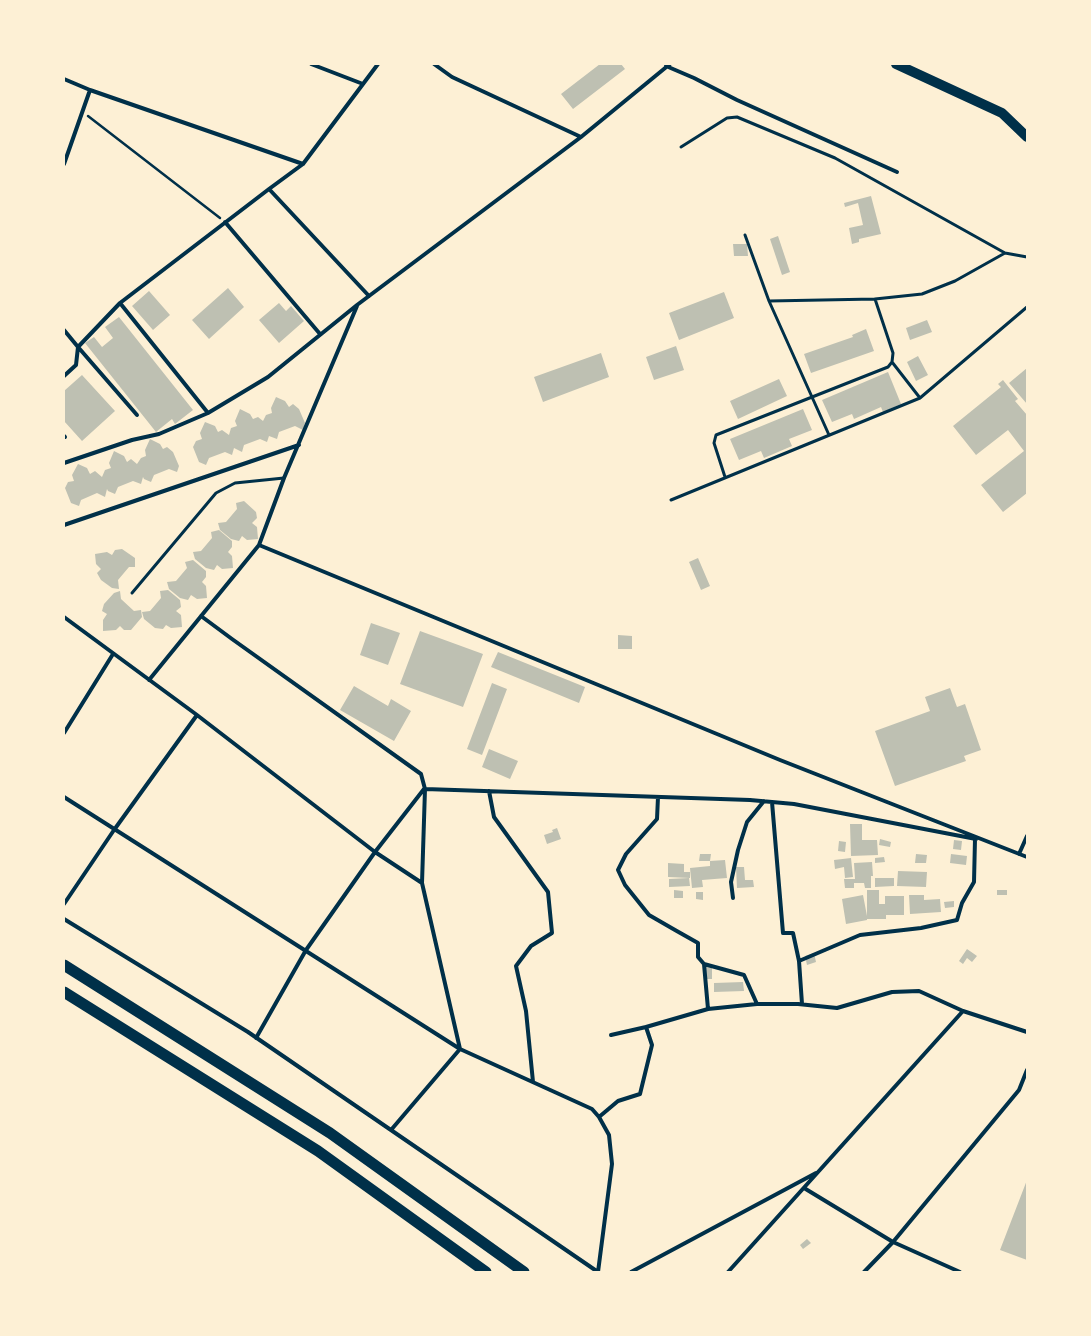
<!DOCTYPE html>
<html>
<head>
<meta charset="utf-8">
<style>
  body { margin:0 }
  #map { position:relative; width:1091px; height:1336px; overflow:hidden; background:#fdf0d5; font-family:Ubuntu,sans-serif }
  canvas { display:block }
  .frame { position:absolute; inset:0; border:65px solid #fdf0d5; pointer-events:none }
</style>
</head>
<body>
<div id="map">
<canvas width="1091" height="1336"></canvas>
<div class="frame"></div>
</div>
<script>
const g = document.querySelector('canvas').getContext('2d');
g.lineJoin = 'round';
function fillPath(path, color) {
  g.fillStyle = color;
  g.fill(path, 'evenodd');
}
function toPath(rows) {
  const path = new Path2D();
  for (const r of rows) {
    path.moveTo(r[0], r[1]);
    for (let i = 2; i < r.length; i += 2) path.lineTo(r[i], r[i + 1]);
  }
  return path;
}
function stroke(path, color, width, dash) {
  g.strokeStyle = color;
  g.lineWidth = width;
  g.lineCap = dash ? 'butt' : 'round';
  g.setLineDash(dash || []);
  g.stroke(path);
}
fillPath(toPath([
  [600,64,621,64,625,69,573,109,561,94],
  [871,196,881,234,859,239,859,242,852,244,849,228,863,225,858,203,845,207,844,203],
  [778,236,790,272,782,275,770,239],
  [733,244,747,244,748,256,734,256],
  [228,288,244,307,209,339,192,320],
  [149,291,170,315,153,330,132,306],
  [724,292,734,318,679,340,669,313],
  [279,303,286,311,291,306,304,321,279,343,259,320],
  [119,317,193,410,175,424,172,419,156,432,85,343,94,337,102,347,113,338,105,327],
  [927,320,932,332,910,340,906,328],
  [866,329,874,351,811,373,804,354,853,337,852,335],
  [676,346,684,370,654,380,646,357],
  [601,353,609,377,543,402,534,377],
  [918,356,928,375,916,381,907,362],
  [1027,368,1027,404,1009,383],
  [888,372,901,404,883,412,881,407,854,419,852,414,832,422,822,400],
  [82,375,115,411,82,441,64,421,64,391],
  [779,379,787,396,738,419,730,401],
  [1003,380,1018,399,1015,401,1027,415,1027,493,1003,512,981,485,1024,451,1008,430,976,455,953,426,1001,387,998,384],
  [276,397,285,401,289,407,293,404,299,409,305,423,303,430,295,426,279,432,277,439,269,436,267,442,260,439,244,445,242,452,234,448,232,455,225,452,209,458,206,465,199,462,193,447,196,441,202,439,200,433,205,422,215,426,218,432,222,430,229,435,231,428,237,426,235,421,240,409,250,414,253,419,258,417,263,421,266,415,272,413,271,408],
  [803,409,812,430,789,439,792,446,764,458,761,451,739,460,730,439],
  [150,439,160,444,163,449,167,447,173,452,179,466,177,472,169,469,154,475,151,482,144,479,143,477,141,484,133,481,118,487,115,494,108,491,107,489,105,497,97,493,81,500,79,506,71,503,65,488,68,482,74,481,72,475,78,464,87,468,90,474,95,471,102,477,105,470,111,468,109,463,114,451,124,456,127,462,131,459,137,464,141,458,146,456,145,450],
  [244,501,256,512,257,518,252,523,257,527,258,539,247,540,242,536,239,541,231,539,220,530,218,523,226,522,237,509,236,503],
  [219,530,232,541,232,547,228,552,232,556,233,568,222,569,217,565,214,570,206,568,195,559,193,552,201,551,212,538,211,532],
  [122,549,135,558,135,567,129,567,118,580,119,589,112,588,101,580,97,573,101,569,96,564,95,554,107,552,112,555,115,550],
  [698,558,710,586,701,590,689,562],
  [193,560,206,571,206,577,202,582,206,586,207,598,197,599,191,595,188,600,180,598,169,589,167,582,176,581,187,568,185,562],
  [168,590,180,600,181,607,176,611,181,615,182,627,171,628,166,625,163,629,155,628,144,619,142,612,150,611,161,598,160,591],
  [120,591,121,599,134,611,141,610,142,617,131,630,124,630,120,626,116,630,103,631,103,620,107,614,102,611,104,604,114,593],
  [371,623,400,633,388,665,360,655],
  [420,631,483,654,463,707,400,684],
  [618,635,632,636,632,649,618,649],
  [498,652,585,687,579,703,491,667],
  [492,683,507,689,482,755,467,749],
  [354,686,388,706,391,699,411,711,394,741,340,710],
  [950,688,957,707,965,704,981,750,964,756,966,761,895,786,875,731,930,711,925,697],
  [489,749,518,761,510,779,482,767],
  [850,824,862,824,862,840,877,840,878,855,851,856],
  [557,828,561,839,547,844,544,835,553,832,552,830],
  [880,839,891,842,890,847,879,845],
  [954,840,962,841,961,850,953,849],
  [839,841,846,842,845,852,838,851],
  [700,854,711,854,710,861,725,860,727,878,702,880,703,887,692,888,690,868,710,866,710,861,699,861],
  [916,854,927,855,926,863,915,863],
  [951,854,967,856,966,865,950,863],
  [884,857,885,862,875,863,875,858],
  [851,858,853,877,845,878,844,867,835,869,834,860],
  [872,862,873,876,871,876,871,888,865,888,864,883,854,883,854,888,845,888,844,879,855,879,854,863],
  [668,863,684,864,684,872,690,872,690,878,668,877],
  [736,867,744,867,745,880,753,880,754,887,737,888],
  [898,871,927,872,926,887,897,886],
  [689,878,690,886,669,887,669,879],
  [875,878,894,878,894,886,875,887],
  [674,890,683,891,683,898,674,898],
  [867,890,879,890,879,904,885,904,885,896,904,896,904,915,886,915,886,919,867,919,867,920,846,924,842,899,863,895,867,916],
  [997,890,1007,890,1007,895,997,895],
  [696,892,703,892,703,900,696,899],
  [909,895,924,895,924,900,940,899,941,912,910,914],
  [954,901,954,907,945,908,944,902],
  [967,949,977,956,972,962,967,958,963,964,959,961],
  [814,953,816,962,807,965,805,956],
  [704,964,712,964,712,979,704,979],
  [743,982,744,991,714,992,714,983],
  [1027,1180,1027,1260,1000,1250],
  [807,1239,811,1243,803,1249,800,1245]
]), '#bec0b2');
stroke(toPath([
  [88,116,220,218]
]), '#003049', 2.5);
stroke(toPath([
  [681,147,727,118,737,117,835,158,1005,253,1027,257],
  [745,235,769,301,829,435],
  [769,301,875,299,922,294,955,281,1005,253],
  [892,362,920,398],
  [725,477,714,443,716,435,888,367,892,362,893,353,875,299],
  [671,500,920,398,1027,307],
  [132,593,216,493,235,483,284,478]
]), '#003049', 3);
stroke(toPath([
  [311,64,363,84],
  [434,64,452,77,581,137],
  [666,66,694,78,737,100,897,172],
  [64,79,90,90,303,164],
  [64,164,90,90],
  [269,189,369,296],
  [225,222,320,334],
  [120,303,208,413],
  [64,330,78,347,120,303,269,189,303,164,378,64],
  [64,376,76,365,78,347,137,415],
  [64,436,65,437],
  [64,463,132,440,159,434,208,413,268,377,357,305,581,137,670,64],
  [64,525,299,445],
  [259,545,780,760,1027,857],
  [201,616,232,639,421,774,425,789,422,883,460,1049,391,1130],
  [64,617,197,715,375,852,422,883],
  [149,680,259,545,284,478,357,306],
  [64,733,113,654],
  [425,789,750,800,794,804,976,839],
  [489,791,494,817,548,892,552,933,531,946,516,966,526,1011,533,1082],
  [64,797,460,1049,592,1109,599,1117,609,1135,612,1164,598,1272],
  [658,797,657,819,626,854,618,870,625,885,649,915,675,930,698,943,698,957,704,964,708,1009],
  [772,802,783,933,793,933,799,961],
  [1019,854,1027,836],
  [733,898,731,882,738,850,747,822,764,801],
  [64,904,114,830,197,715],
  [64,919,248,1032,598,1272],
  [704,964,744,975,757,1004],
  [802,1004,799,961,860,935,921,928,957,920,962,903,974,882,975,839],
  [611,1035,646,1027,708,1009,757,1004,798,1004,837,1008,892,992,919,991,963,1011,1027,1032],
  [256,1038,306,950,375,852,424,789],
  [599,1117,618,1101,640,1094,652,1045,646,1027],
  [804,1188,893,1242,960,1272],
  [631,1272,816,1173],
  [728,1272,963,1011],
  [864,1272,893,1242,1019,1090,1027,1070]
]), '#003049', 4);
stroke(toPath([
  [896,64,1002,113,1027,137]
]), '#003049', 10);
stroke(toPath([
  [64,965,330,1133,524,1272],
  [64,992,318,1151,486,1272]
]), '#003049', 11);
</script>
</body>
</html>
